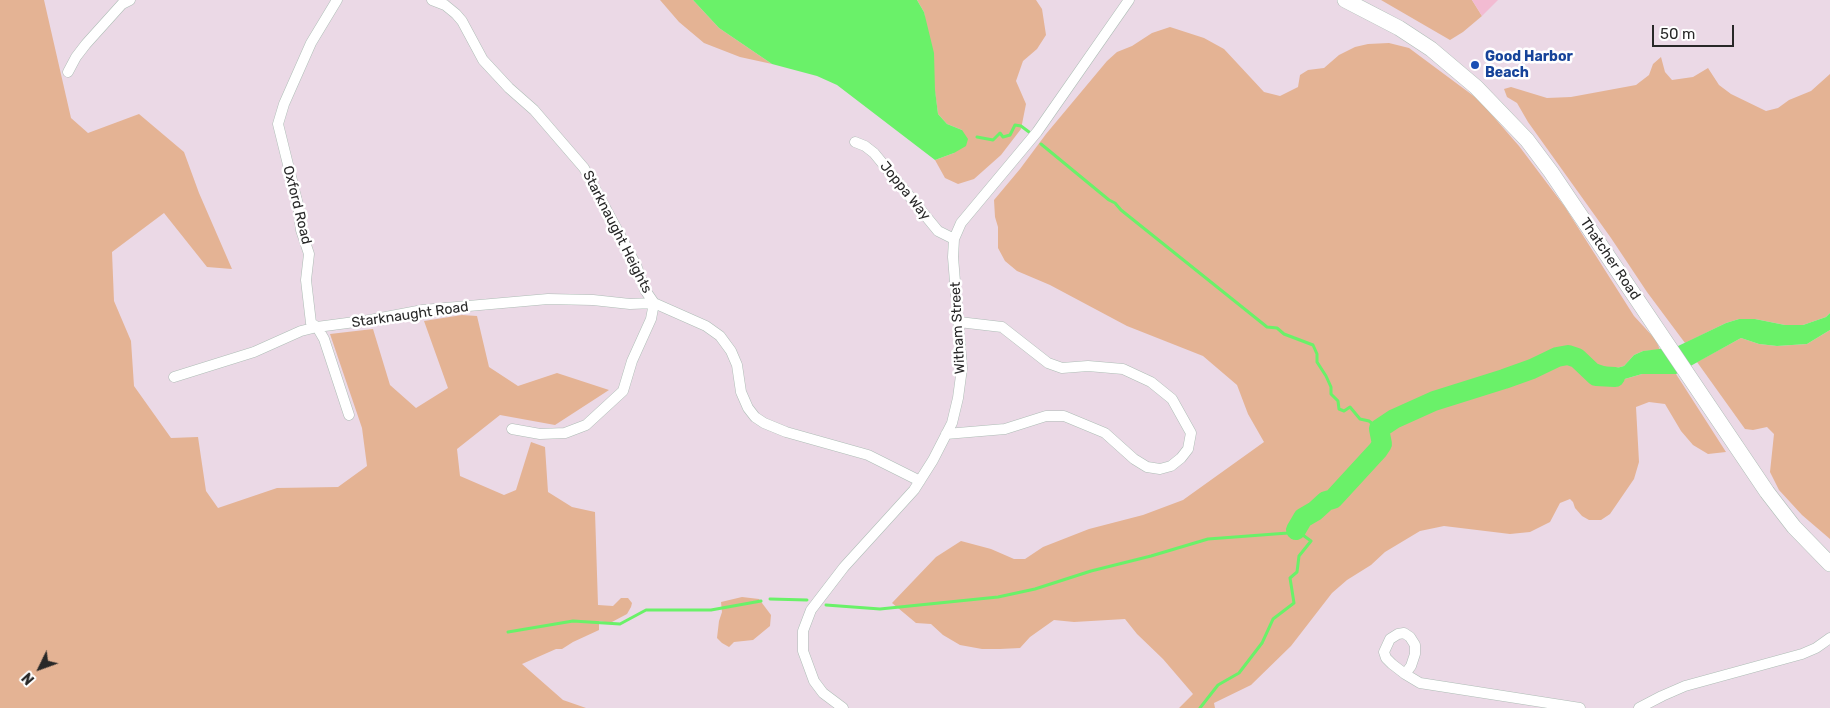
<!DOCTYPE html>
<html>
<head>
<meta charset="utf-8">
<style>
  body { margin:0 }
  #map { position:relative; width:1830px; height:708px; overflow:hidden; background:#ebd9e6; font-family:Rubik,sans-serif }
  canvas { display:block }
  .north { position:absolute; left:15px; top:643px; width:50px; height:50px; -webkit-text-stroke:4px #fff; paint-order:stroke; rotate:228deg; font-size:14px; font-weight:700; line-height:20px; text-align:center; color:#282828 }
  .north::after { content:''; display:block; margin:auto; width:18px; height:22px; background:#282828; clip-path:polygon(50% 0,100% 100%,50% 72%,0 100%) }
  .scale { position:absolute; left:1652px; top:25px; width:82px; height:22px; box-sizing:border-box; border:2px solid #282828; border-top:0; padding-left:6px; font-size:15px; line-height:18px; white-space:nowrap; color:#282828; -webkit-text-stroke:4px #fff; paint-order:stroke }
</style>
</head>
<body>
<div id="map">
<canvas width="1830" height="708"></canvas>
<div class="north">N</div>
<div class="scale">50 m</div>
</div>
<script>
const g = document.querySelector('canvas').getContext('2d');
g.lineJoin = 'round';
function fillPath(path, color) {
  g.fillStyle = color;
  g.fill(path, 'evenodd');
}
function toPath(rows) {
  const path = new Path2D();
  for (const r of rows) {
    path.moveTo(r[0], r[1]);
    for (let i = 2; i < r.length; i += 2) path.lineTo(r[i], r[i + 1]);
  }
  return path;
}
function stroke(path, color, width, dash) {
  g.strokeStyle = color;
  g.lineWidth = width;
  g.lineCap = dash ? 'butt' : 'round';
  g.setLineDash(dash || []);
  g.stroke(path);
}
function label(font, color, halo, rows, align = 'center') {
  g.font = font + ' Rubik,sans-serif';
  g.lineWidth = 5;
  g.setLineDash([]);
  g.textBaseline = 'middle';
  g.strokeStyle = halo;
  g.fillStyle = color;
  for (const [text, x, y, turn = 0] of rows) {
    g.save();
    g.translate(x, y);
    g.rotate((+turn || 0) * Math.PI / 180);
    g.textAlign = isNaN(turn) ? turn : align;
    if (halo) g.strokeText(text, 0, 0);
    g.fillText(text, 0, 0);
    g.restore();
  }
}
fillPath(toPath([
  [0,0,44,0,71,118,88,133,139,114,184,152,199,193,232,269,207,267,164,213,112,252,114,301,131,341,134,386,171,438,198,437,206,491,218,508,277,488,338,487,367,466,362,428,330,334,373,329,390,385,416,408,448,388,424,321,462,315,477,316,489,367,518,386,557,373,609,390,555,425,500,415,457,449,460,476,504,495,516,490,531,442,545,447,548,492,572,507,595,512,598,605,613,606,621,598,628,598,632,603,631,607,627,614,610,623,599,621,599,630,573,642,562,649,556,649,522,664,563,700,586,708,0,708],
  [660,0,693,0,719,28,772,64,740,57,704,43,679,22],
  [917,0,1036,0,1042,9,1046,35,1037,49,1023,61,1016,81,1026,104,1021,129,1001,155,974,179,958,184,945,178,935,160,954,153,962,130,947,124,938,114,924,12],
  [1381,0,1472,0,1482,16,1463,32,1450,40],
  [1170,27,1204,38,1224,49,1264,92,1280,96,1298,87,1300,75,1308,70,1324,68,1339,55,1355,47,1368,44,1389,43,1409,48,1479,100,1519,146,1565,207,1634,316,1656,340,1660,350,1643,351,1634,355,1624,366,1613,369,1604,385,1642,374,1676,374,1726,452,1708,454,1693,445,1681,431,1665,404,1649,402,1636,407,1639,462,1634,479,1610,514,1601,520,1589,520,1582,516,1575,508,1573,502,1570,499,1560,503,1550,522,1530,532,1510,534,1444,526,1420,531,1385,552,1371,565,1347,580,1332,593,1291,646,1251,685,1214,703,1215,708,1179,708,1193,694,1163,659,1137,634,1125,619,1074,622,1054,620,1030,637,1020,648,1000,649,982,649,960,645,943,635,931,624,916,623,892,603,936,557,961,541,991,549,1014,559,1025,559,1043,547,1089,529,1143,515,1183,500,1264,442,1248,414,1237,385,1203,356,1127,326,1050,285,1017,271,1005,261,998,248,998,227,995,217,994,200,1020,169,1046,134,1107,61,1117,52,1132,46,1152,33],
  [1661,57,1665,72,1672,80,1693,77,1708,68,1719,85,1731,94,1766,111,1778,108,1789,100,1811,91,1830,74,1830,313,1826,317,1803,325,1785,325,1755,319,1739,319,1726,323,1685,343,1647,292,1611,238,1528,122,1517,103,1507,97,1504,89,1511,87,1547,98,1571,97,1636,85,1649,75,1653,64],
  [1830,330,1830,539,1802,515,1779,490,1770,472,1774,434,1767,427,1753,430,1745,429,1697,362,1741,338,1759,344,1777,346,1807,344],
  [742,597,759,599,771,615,770,626,753,640,734,642,729,647,722,643,717,638,719,621,722,612,721,602]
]), '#e4b394');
fillPath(toPath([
  [1472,0,1498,0,1482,16]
]), '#f2bbd2');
fillPath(toPath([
  [693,0,917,0,924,12,934,53,935,90,938,114,947,124,962,130,968,139,966,146,954,153,935,160,837,85,817,76,772,64,719,28],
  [1830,313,1830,330,1807,344,1777,346,1759,344,1741,338,1676,374,1642,374,1604,385,1593,379,1589,372,1598,364,1613,369,1624,366,1634,355,1643,351,1676,347,1726,323,1739,319,1755,319,1785,325,1803,325,1826,317]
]), '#6af169');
stroke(toPath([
  [977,137,993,140,1000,133,1003,137,1010,135,1015,125,1021,126,1029,132],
  [1041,144,1109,200,1115,203,1121,210,1267,327,1277,328,1284,334,1313,345,1317,354,1317,362,1326,376,1331,387,1331,394,1338,401,1339,409,1344,411,1350,407,1360,419,1369,421,1379,429],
  [770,599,807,600],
  [826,605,880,609,998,597,1035,589,1091,571,1151,556,1208,539,1288,533,1296,530,1311,541,1299,556,1297,572,1290,578,1294,603,1273,619,1262,643,1239,673,1218,685,1200,708],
  [508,632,573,621,620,624,646,610,711,610,761,601]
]), '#6af169', 3);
stroke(toPath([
  [1296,530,1303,518,1315,511,1326,501,1333,499,1378,450,1382,444,1379,429,1394,419,1434,401,1504,379,1532,369,1557,357,1568,355,1577,358,1596,376,1615,377]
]), '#6af169', 20);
const minor = toPath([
  [337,0,311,43,284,104,278,124,298,205,301,230,309,254,306,280,311,323,317,327,324,339,349,415],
  [432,0,445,5,456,14,462,21,483,60,509,88,534,110,584,168,636,265,645,290,654,303,706,326,720,336,731,351,737,365,741,392,748,408,755,417,764,423,786,432,868,455,920,481],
  [68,72,76,57,86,44,122,4,130,0],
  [855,142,865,146,874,153,938,231,954,239],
  [174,377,254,352,301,331,317,327,370,320,423,310,548,299,593,300,630,304,654,303,651,319,632,361,623,391,586,425,565,433,540,434,512,429],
  [946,434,1005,429,1046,416,1064,416,1105,433,1134,459,1147,467,1160,469,1171,466,1181,458,1188,449,1191,433,1172,399,1151,382,1123,369,1088,366,1062,368,1048,363,1002,327,959,322],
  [1405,674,1411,666,1415,654,1415,645,1410,637,1404,633,1398,634,1390,639,1384,652,1386,658,1392,664,1405,674,1420,683,1580,708],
  [843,708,823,693,814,681,803,651,803,631,811,610,844,567,914,490,933,460,952,423,958,398,962,368,953,257,954,239,961,223,1037,132,1129,0],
  [1639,708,1662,696,1685,686,1802,654,1816,648,1830,638]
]);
const secondary = toPath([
  [1345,0,1399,28,1431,49,1476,87,1527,140,1551,172,1767,492,1794,527,1830,564]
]);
stroke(minor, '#aebdb6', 11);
stroke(secondary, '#aebdb6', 16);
stroke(minor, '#fff', 10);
stroke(secondary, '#fff', 15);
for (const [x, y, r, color] of [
  [1475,65,5,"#1a4fb4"]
]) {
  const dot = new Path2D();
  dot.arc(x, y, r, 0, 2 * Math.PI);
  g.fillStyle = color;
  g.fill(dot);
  stroke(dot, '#fff', 2);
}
label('bold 14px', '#164399', '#fff', [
  ["Good Harbor",1485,57],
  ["Beach",1485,73]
], 'left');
label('14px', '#282828', '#fff', [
  ["Joppa Way",905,191,51],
  ["Oxford Road",297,205,76],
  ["Starknaught Heights",617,232,63],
  ["Thatcher Road",1610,259,56],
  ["Starknaught Road",410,315,-8],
  ["Witham Street",958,328,-93]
]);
</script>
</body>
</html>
